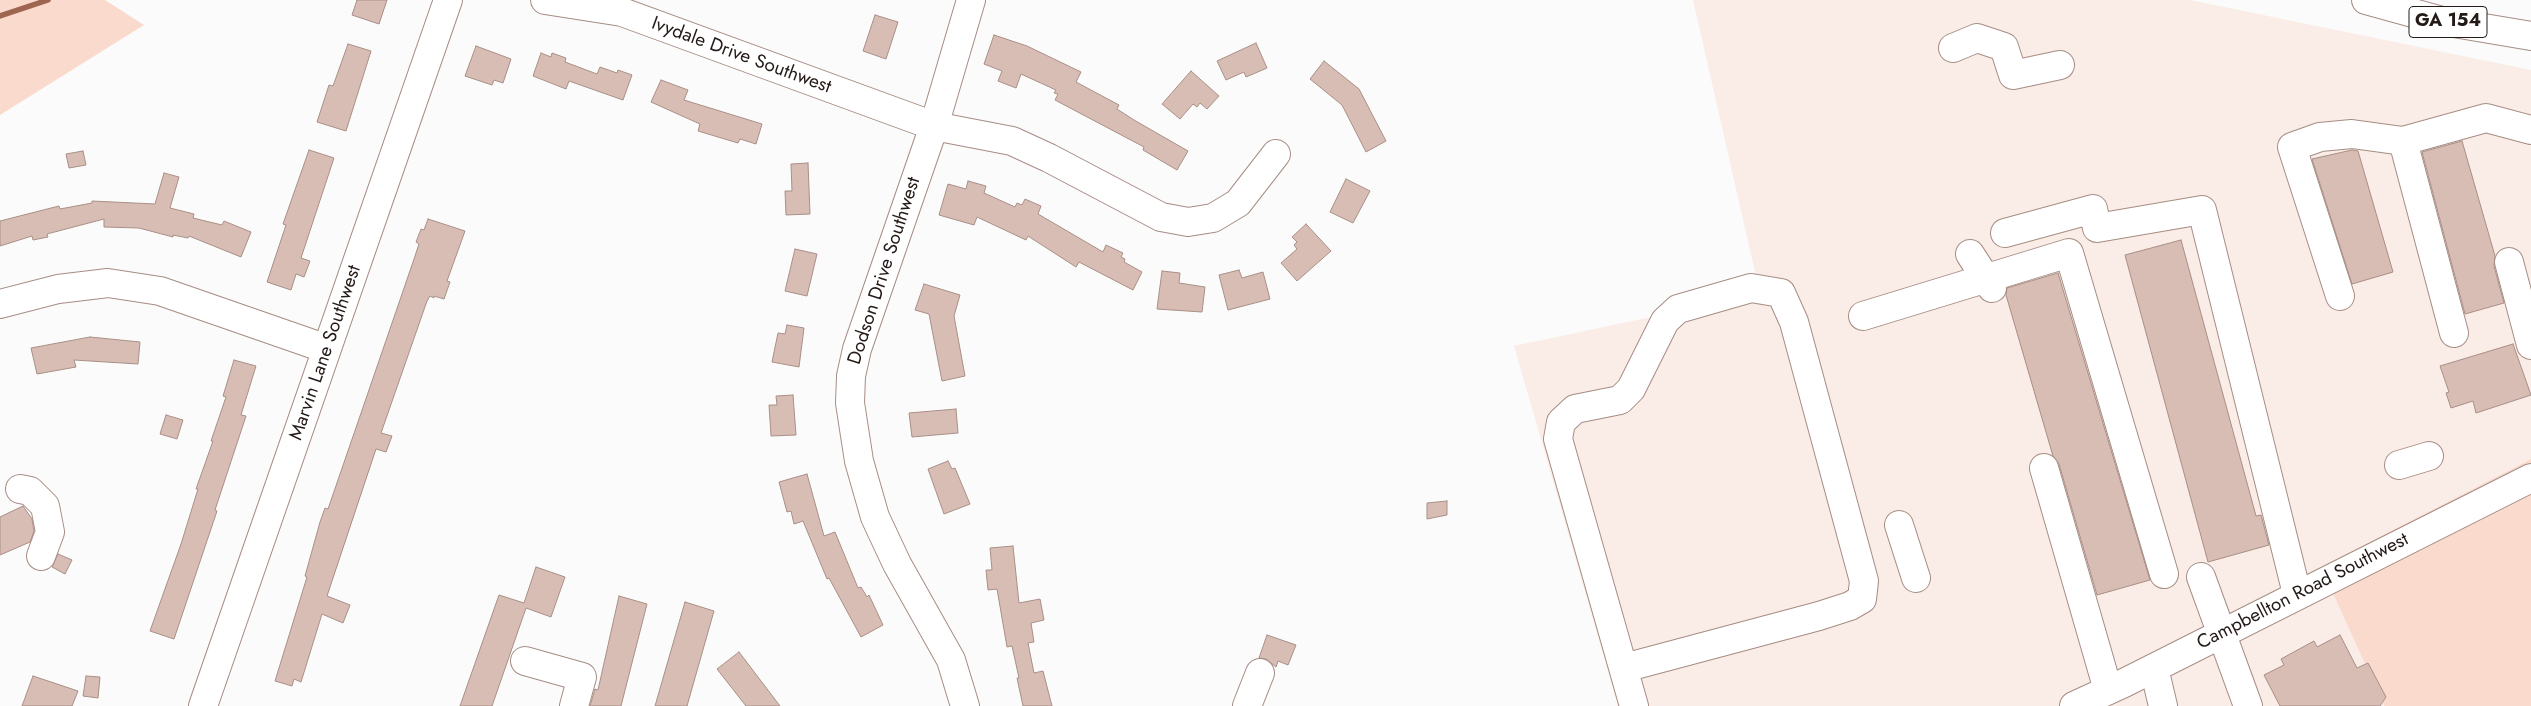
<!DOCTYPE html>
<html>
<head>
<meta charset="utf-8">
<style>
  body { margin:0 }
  canvas { display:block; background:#fbfbfb }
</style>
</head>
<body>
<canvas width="2531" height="706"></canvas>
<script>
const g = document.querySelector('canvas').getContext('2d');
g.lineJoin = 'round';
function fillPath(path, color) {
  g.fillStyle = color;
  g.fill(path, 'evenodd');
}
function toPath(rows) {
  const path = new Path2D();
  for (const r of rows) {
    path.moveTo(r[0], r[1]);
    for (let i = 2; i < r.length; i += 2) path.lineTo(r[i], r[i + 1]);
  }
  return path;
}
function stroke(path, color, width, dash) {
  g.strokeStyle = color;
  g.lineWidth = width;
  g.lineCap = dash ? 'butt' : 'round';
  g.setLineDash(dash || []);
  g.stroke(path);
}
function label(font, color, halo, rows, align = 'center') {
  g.font = font + ' Jost,sans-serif';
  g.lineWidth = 4;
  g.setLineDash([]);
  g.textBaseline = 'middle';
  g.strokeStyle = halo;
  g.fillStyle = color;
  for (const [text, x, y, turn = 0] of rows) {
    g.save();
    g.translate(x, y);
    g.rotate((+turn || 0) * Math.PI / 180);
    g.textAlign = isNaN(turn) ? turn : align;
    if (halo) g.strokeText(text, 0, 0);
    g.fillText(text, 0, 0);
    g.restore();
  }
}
fillPath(toPath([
  [1693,0,2190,0,2531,70,2531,459,2321,567,2384,706,1618,706,1514,346,1760,294]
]), '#faece6');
fillPath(toPath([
  [0,0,105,0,144,25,0,115],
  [2531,459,2531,706,2384,706,2321,567]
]), '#fbdace');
stroke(toPath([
  [0,16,48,0]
]), '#9e6551', 5.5);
const building = toPath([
  [357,0,387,0,379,24,352,15,357,0],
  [875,15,898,22,886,59,863,51,875,15],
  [994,35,1027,46,1081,72,1076,82,1119,105,1117,109,1134,120,1188,151,1177,170,1143,150,1144,147,1055,100,1058,94,1054,93,1056,90,1021,74,1016,88,998,81,1002,71,984,64,994,35],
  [1256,43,1267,68,1246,77,1244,72,1226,80,1217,61,1256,43],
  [348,44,371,51,346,131,317,122,329,85,333,86,348,44],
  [476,46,511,59,503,83,494,80,492,85,465,76,476,46],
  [541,53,551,57,552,53,566,58,565,62,597,74,600,67,617,73,618,70,632,75,623,100,569,81,566,89,533,76,541,53],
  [1324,61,1359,89,1386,141,1366,152,1342,105,1310,79,1324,61],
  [1191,71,1219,96,1207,109,1200,103,1197,107,1193,104,1180,119,1162,104,1191,71],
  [661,80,688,90,684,100,762,124,756,144,740,139,738,143,698,131,700,124,651,102,661,80],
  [2462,141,2495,256,2494,266,2504,303,2465,314,2422,152,2462,141],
  [309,150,334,158,301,258,310,261,304,277,296,274,291,290,267,282,286,225,283,224,309,150],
  [2352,150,2358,151,2393,272,2352,284,2312,159,2352,150],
  [83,151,86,165,69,168,66,154,83,151],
  [808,163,810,214,786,215,785,191,792,191,791,164,808,163],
  [164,173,179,177,170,208,194,214,193,218,222,225,224,221,251,232,241,257,189,236,188,238,173,235,173,237,139,228,104,227,104,219,47,234,48,237,33,240,32,236,0,246,0,221,59,206,60,209,92,203,92,201,155,204,164,173],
  [1346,179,1370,191,1353,223,1330,212,1346,179],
  [968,181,986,186,984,193,1015,207,1017,203,1022,205,1025,199,1041,206,1038,214,1103,252,1106,245,1123,253,1121,257,1125,259,1124,262,1142,272,1133,290,1079,262,1076,267,1028,236,1026,240,977,217,974,225,939,215,948,184,966,189,968,181],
  [428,219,465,231,447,281,450,282,444,299,434,296,434,298,430,296,427,301,381,433,392,436,386,452,376,449,327,596,350,605,343,623,322,614,301,682,294,679,292,686,275,681,307,577,305,576,320,522,325,508,328,509,413,262,419,244,416,242,421,229,424,230,428,219],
  [1306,224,1331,251,1297,281,1281,263,1297,249,1294,245,1297,242,1292,237,1306,224],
  [2181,240,2256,516,2261,515,2269,545,2208,562,2125,255,2181,240],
  [795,249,817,254,807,296,785,291,795,249],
  [1239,270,1242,278,1263,272,1270,299,1228,310,1219,275,1239,270],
  [1162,271,1180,273,1179,283,1205,287,1202,312,1157,309,1162,271],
  [2058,273,2150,580,2097,595,2059,464,2053,456,2006,295,2007,288,2058,273],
  [924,284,960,295,954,316,965,376,942,381,929,314,915,310,924,284],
  [787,325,804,328,799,367,772,362,778,333,785,334,787,325],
  [90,337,140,342,138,364,74,360,76,367,37,374,31,348,90,337],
  [2513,344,2531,395,2476,413,2473,401,2451,408,2446,393,2449,392,2440,366,2513,344],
  [234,360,256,366,241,415,246,416,215,510,217,511,174,639,150,631,181,544,198,489,196,489,213,441,211,441,226,397,223,396,234,360],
  [793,395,796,435,771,436,769,405,777,405,776,396,793,395],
  [956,409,958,433,912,437,909,413,956,409],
  [166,415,183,420,177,439,160,434,166,415],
  [948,461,952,469,955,468,970,504,944,514,928,469,948,461],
  [807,474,824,536,835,532,858,588,861,587,867,597,869,595,883,625,861,637,829,578,827,579,803,521,794,524,791,511,787,512,779,482,807,474],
  [1447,501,1447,515,1427,519,1427,503,1447,501],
  [23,506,32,519,34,531,30,542,0,555,0,517,23,506],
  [1013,546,1019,603,1040,599,1044,620,1031,623,1034,642,1028,643,1034,673,1043,671,1052,706,1023,706,1017,678,1019,678,1012,646,1007,647,997,589,988,590,986,570,992,570,990,548,1013,546],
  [58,554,72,560,65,574,52,567,58,554],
  [536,567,565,577,551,617,526,608,492,706,460,706,499,595,524,603,536,567],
  [619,596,647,604,621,706,590,706,595,689,598,690,619,596],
  [685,602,714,611,687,706,655,706,685,602],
  [1267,635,1296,645,1288,665,1278,661,1276,667,1266,659,1259,658,1267,635],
  [2340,635,2357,668,2368,663,2386,697,2380,706,2280,706,2264,675,2284,665,2281,659,2314,641,2317,647,2340,635],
  [739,652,780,706,746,706,717,669,739,652],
  [33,676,78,691,72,706,22,706,33,676],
  [86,676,100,677,98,698,83,696,86,676]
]);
fillPath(building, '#d8bdb4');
stroke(building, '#a98f86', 1);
const minor = toPath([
  [545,0,622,12,934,126,1012,141,1049,158,1161,217,1188,222,1213,218,1238,203,1276,154],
  [1953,48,1977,38,2004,47,2013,75,2060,65],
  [2005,233,2093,209,2097,228,2202,210,2297,594],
  [1970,254,1992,288],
  [2509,262,2531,345],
  [2340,296,2292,147,2320,137,2352,134,2403,141],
  [0,304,58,289,108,283,160,291,327,349],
  [1863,316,2069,253,2164,574],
  [2454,333,2403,141,2486,118,2531,130],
  [2399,465,2429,456],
  [2044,468,2108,690],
  [20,489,30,491,45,506,50,532,41,556],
  [1899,525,1916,578],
  [2201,577,2248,706],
  [525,661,582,677,574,706],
  [1624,668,1819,616,1850,606,1862,599,1864,581,1794,322,1781,293,1751,288,1678,309,1665,321,1631,389,1620,400,1575,409,1561,422,1558,439,1634,706],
  [2154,668,2163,706],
  [203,706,448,0],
  [965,706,951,660,897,564,875,517,859,461,850,403,851,376,857,349,934,126,971,0],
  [1247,706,1260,673]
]);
const major = toPath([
  [2074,706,2124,683,2531,478]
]);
const highway = toPath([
  [2366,0,2442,21,2531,36]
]);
stroke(minor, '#a68d84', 30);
stroke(major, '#a68d84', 30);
stroke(highway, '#a68d84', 30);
stroke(minor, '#fff', 28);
stroke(major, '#fff', 28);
stroke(highway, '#fff', 28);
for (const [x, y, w] of [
  [2448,22,78]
]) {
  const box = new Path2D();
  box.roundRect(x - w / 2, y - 15.5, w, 31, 4);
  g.fillStyle = '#fff';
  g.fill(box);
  stroke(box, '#241a17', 1);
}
label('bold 18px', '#241a17', null, [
  ["GA 154",2448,22]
]);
label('19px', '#241a17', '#fff', [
  ["Ivydale Drive Southwest",741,56,20],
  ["Dodson Drive Southwest",885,271,-72],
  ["Marvin Lane Southwest",326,353,-71],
  ["Campbellton Road Southwest",2303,592,-27]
]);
</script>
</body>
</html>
